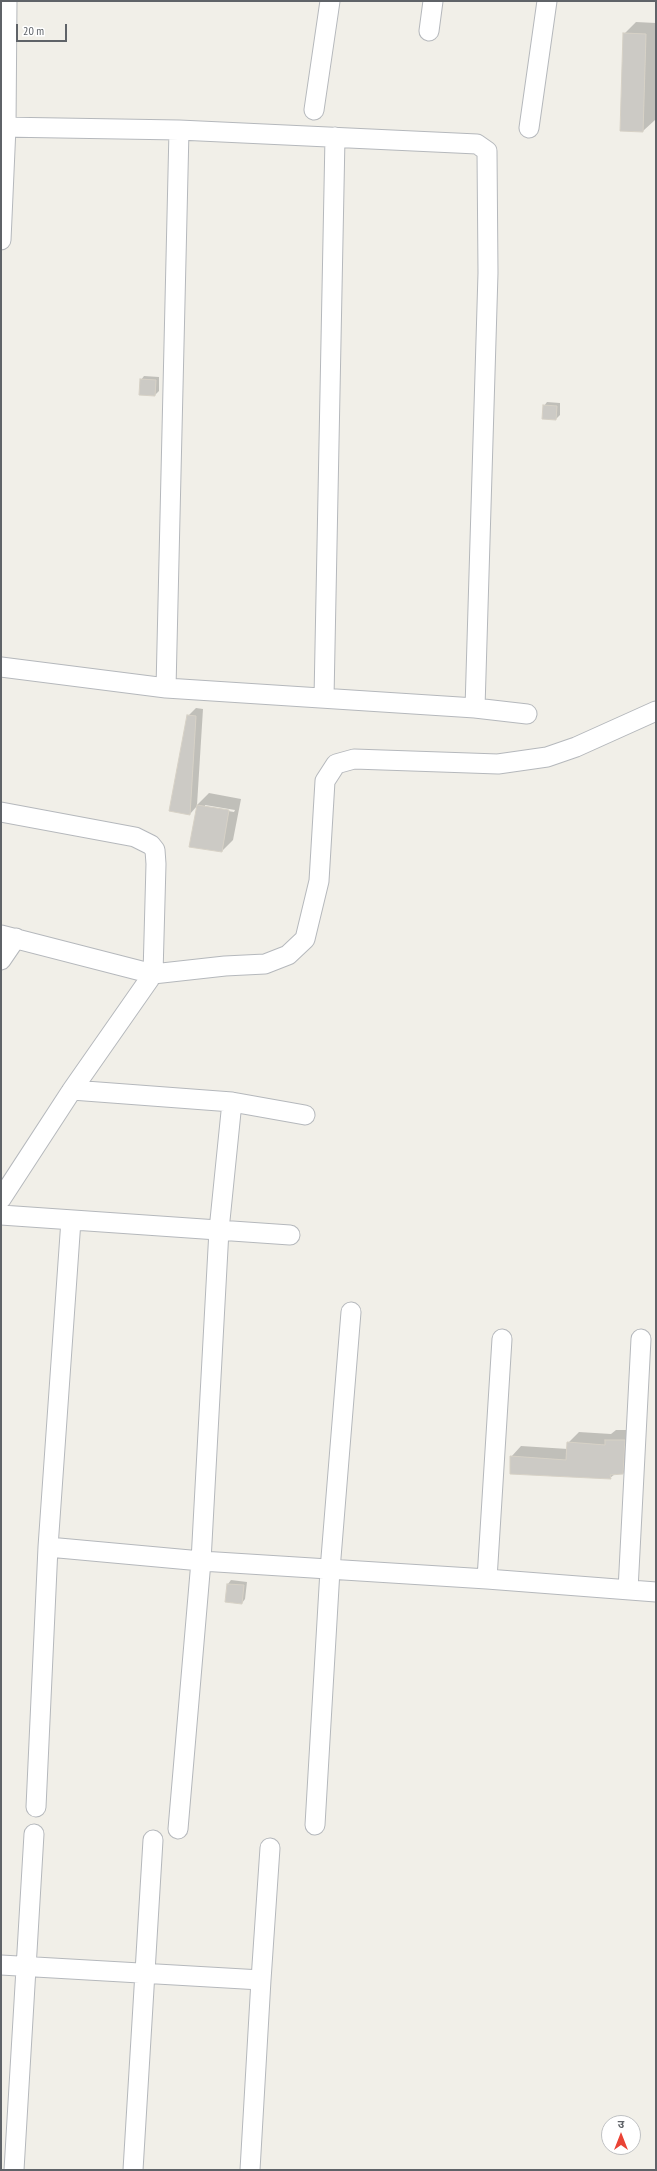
<!DOCTYPE html>
<html>
<head>
<meta charset="utf-8">
<style>
  body { margin:0 }
  #map { position:relative; width:657px; height:2171px; overflow:hidden; background:#f1efe8; font-family:"PT Sans Narrow","Noto Sans Devanagari",sans-serif }
  canvas { display:block }
  .frame { position:absolute; inset:0; border:2px solid #5f6368; pointer-events:none }
  .north { position:absolute; left:601px; top:2115px; width:40px; height:40px; box-sizing:border-box; background:#fff; border:1px solid #bfc1c3; border-radius:50%; rotate:0deg; font-size:11px; font-weight:700; line-height:16px; text-align:center; color:#5f6368 }
  .north::after { content:''; display:block; margin:auto; width:14px; height:18px; background:#ea4335; clip-path:polygon(50% 0,100% 100%,50% 72%,0 100%) }
  .scale { position:absolute; left:16px; top:24px; width:51px; height:18px; box-sizing:border-box; border:2px solid #5f6368; border-top:0; padding-left:5px; font-size:12px; line-height:14px; white-space:nowrap; color:#5f6368; -webkit-text-stroke:3px #fff; paint-order:stroke }
</style>
</head>
<body>
<div id="map">
<canvas width="657" height="2171"></canvas>
<div class="frame"></div>
<div class="north">उ</div>
<div class="scale">20 m</div>
</div>
<script>
const g = document.querySelector('canvas').getContext('2d');
g.lineJoin = 'round';
function fillPath(path, color) {
  g.fillStyle = color;
  g.fill(path, 'evenodd');
}
function toPath(rows) {
  const path = new Path2D();
  for (const r of rows) {
    path.moveTo(r[0], r[1]);
    for (let i = 2; i < r.length; i += 2) path.lineTo(r[i], r[i + 1]);
  }
  return path;
}
function stroke(path, color, width, dash) {
  g.strokeStyle = color;
  g.lineWidth = width;
  g.lineCap = dash ? 'butt' : 'round';
  g.setLineDash(dash || []);
  g.stroke(path);
}
fillPath(toPath([
  [636,22,656,23,655,120,643,131,624,34],
  [144,376,159,377,159,391,155,395,141,380],
  [547,402,560,403,560,415,556,419,544,406],
  [196,708,203,709,197,805,209,793,241,799,233,840,222,851,197,806,190,814,188,716],
  [205,805,235,810,234,812,205,807],
  [616,1430,635,1430,633,1463,623,1473,615,1474,610,1478,511,1457,521,1446,568,1449,568,1443,579,1432,611,1434],
  [231,1580,247,1582,245,1599,242,1603,228,1584]
]), '#0003');
const building = toPath([
  [623,33,646,34,643,132,620,131,623,33],
  [140,379,156,380,155,396,139,395,140,379],
  [543,405,557,406,556,420,542,419,543,405],
  [187,715,196,716,190,815,169,811,187,715],
  [197,805,229,810,222,852,189,847,197,805],
  [605,1440,625,1440,623,1474,610,1475,611,1479,510,1474,510,1456,566,1460,567,1442,605,1445,605,1440],
  [227,1584,244,1585,242,1604,225,1602,227,1584]
]);
fillPath(building, '#cccac5');
stroke(building, '#d6d1c6', 1);
const street = toPath([
  [429,31,433,1],
  [314,110,330,1],
  [1,127,179,130,477,144,487,151,488,273,475,708],
  [529,128,547,1],
  [1,240,6,127,7,1],
  [1,667,166,688,475,708,527,714],
  [166,688,179,130],
  [324,698,335,137],
  [1,812,135,837,151,845,155,850,156,864,153,974,1,935],
  [1,960,16,938],
  [72,1090,232,1102,305,1115],
  [1,1199,72,1090,153,974,225,966,265,964,288,955,305,939,319,881,325,781,336,764,354,759,498,764,547,757,576,747,656,711],
  [1,1215,290,1235],
  [48,1547,201,1561,487,1579,656,1592],
  [487,1579,502,1339],
  [628,1590,641,1339],
  [36,1807,48,1547,71,1220],
  [315,1825,330,1570,351,1312],
  [178,1829,201,1561,219,1230,232,1102],
  [1,1965,261,1980,250,2170],
  [261,1980,270,1848],
  [14,2170,34,1834],
  [133,2170,153,1840]
]);
stroke(street, '#b5b8bc', 21);
stroke(street, '#fff', 19);
</script>
</body>
</html>
